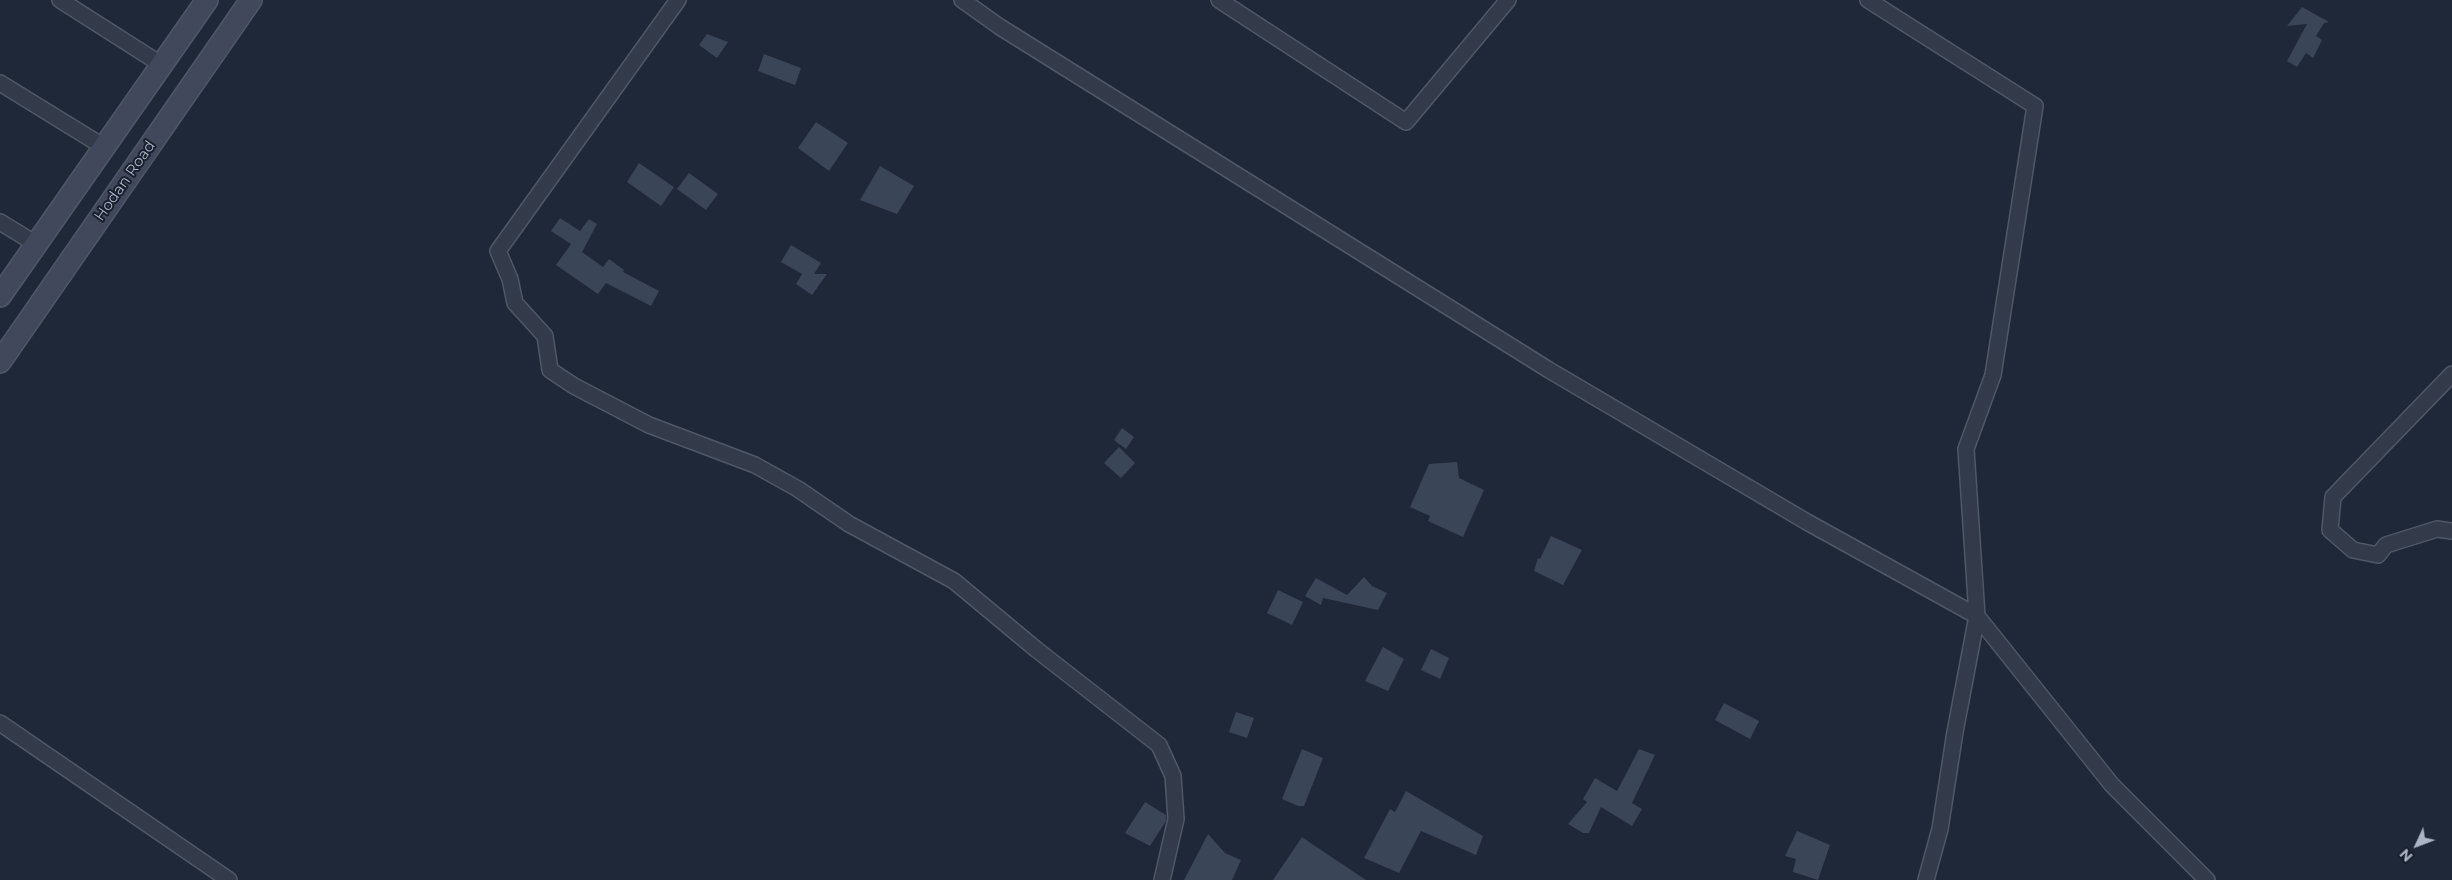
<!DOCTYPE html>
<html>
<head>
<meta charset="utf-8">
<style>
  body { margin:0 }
  #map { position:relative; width:2452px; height:880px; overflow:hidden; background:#1f2838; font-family:Montserrat,sans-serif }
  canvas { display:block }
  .north { position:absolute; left:2392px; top:820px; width:50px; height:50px; -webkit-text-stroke:4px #181f2d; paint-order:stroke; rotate:227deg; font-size:14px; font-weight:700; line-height:20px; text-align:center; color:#adb4c5 }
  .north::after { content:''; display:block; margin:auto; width:18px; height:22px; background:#adb4c5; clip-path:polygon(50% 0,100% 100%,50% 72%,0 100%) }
</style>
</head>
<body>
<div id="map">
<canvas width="2452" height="880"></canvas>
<div class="north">N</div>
</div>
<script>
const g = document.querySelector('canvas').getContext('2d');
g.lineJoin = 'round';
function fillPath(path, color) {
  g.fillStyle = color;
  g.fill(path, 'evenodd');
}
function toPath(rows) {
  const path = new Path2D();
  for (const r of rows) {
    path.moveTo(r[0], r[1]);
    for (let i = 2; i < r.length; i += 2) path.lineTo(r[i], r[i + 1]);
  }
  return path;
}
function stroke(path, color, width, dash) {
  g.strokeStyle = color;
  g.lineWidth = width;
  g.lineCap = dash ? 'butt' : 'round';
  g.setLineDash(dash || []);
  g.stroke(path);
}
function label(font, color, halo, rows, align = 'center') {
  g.font = font + ' Montserrat,sans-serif';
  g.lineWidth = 4;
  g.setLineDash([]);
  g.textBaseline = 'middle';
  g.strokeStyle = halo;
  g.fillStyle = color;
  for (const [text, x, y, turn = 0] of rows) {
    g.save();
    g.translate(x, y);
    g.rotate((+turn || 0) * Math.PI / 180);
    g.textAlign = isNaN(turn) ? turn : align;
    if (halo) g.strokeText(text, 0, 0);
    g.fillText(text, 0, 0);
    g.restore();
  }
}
fillPath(toPath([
  [2302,7,2329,22,2324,23,2316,36,2322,40,2313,58,2306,53,2297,67,2287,61,2307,24,2287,26],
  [707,34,728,42,717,58,699,45],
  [764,54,801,68,795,85,758,71],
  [816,122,848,143,829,171,798,148],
  [639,163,674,187,661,206,627,182],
  [880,166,914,186,897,214,860,200],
  [689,173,718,194,706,210,677,189],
  [560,218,580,231,589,219,597,224,582,252,603,267,609,259,624,270,623,272,659,291,651,306,606,283,598,294,556,265,571,244,551,231],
  [791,245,821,263,814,274,827,274,812,295,796,284,802,274,781,262],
  [1122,428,1134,437,1126,449,1114,440],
  [1119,447,1135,463,1121,478,1104,463],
  [1457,462,1459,478,1484,490,1463,537,1428,521,1430,516,1410,507,1429,464],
  [1551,536,1582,550,1563,585,1534,571,1538,558,1540,559],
  [1364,577,1372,586,1387,593,1378,610,1323,598,1321,605,1305,596,1316,578,1347,595],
  [1278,590,1303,602,1292,625,1267,613],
  [1383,647,1404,659,1388,691,1365,681],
  [1431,649,1449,658,1440,679,1421,670],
  [1724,703,1759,721,1750,739,1715,720],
  [1236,712,1254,718,1247,738,1229,732],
  [1302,749,1323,758,1304,806,1298,806,1282,799],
  [1639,749,1655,755,1632,803,1642,809,1632,826,1601,807,1589,833,1583,833,1568,824,1587,802,1583,799,1595,778,1617,791],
  [1406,791,1483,836,1476,855,1421,831,1399,873,1364,858,1390,809,1395,812],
  [1145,802,1166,815,1166,821,1150,846,1125,833],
  [1797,831,1830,845,1818,880,1793,872,1796,859,1785,856],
  [1208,834,1225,853,1241,860,1232,880,1184,880],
  [1302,837,1312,844,1366,880,1273,880]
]), '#3b4558');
const minor = toPath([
  [60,0,162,65],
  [678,0,498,251,510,279,515,303,545,336,550,370,574,386,649,425,755,465,798,489,849,524,954,581,1037,650,1159,745,1173,776,1176,819,1162,880],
  [962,0,1000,27,1549,370,1807,522,1977,616,2112,785,2207,880],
  [1219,0,1406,122,1508,0],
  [1868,0,2035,106,1993,375,1966,449,1977,616,1955,732,1940,829,1926,880],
  [0,83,104,147],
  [0,222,36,244],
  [2452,374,2333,497,2330,530,2353,550,2378,555,2386,545,2437,529,2452,531],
  [0,723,229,880]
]);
const secondary = toPath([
  [0,296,207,0],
  [0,362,251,0]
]);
stroke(minor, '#505766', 18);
stroke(secondary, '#505766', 24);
stroke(minor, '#333a49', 15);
stroke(secondary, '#41485c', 21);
label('15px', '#adb4c5', '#181f2d', [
  ["Hodan Road",125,181,-55]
]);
</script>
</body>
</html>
